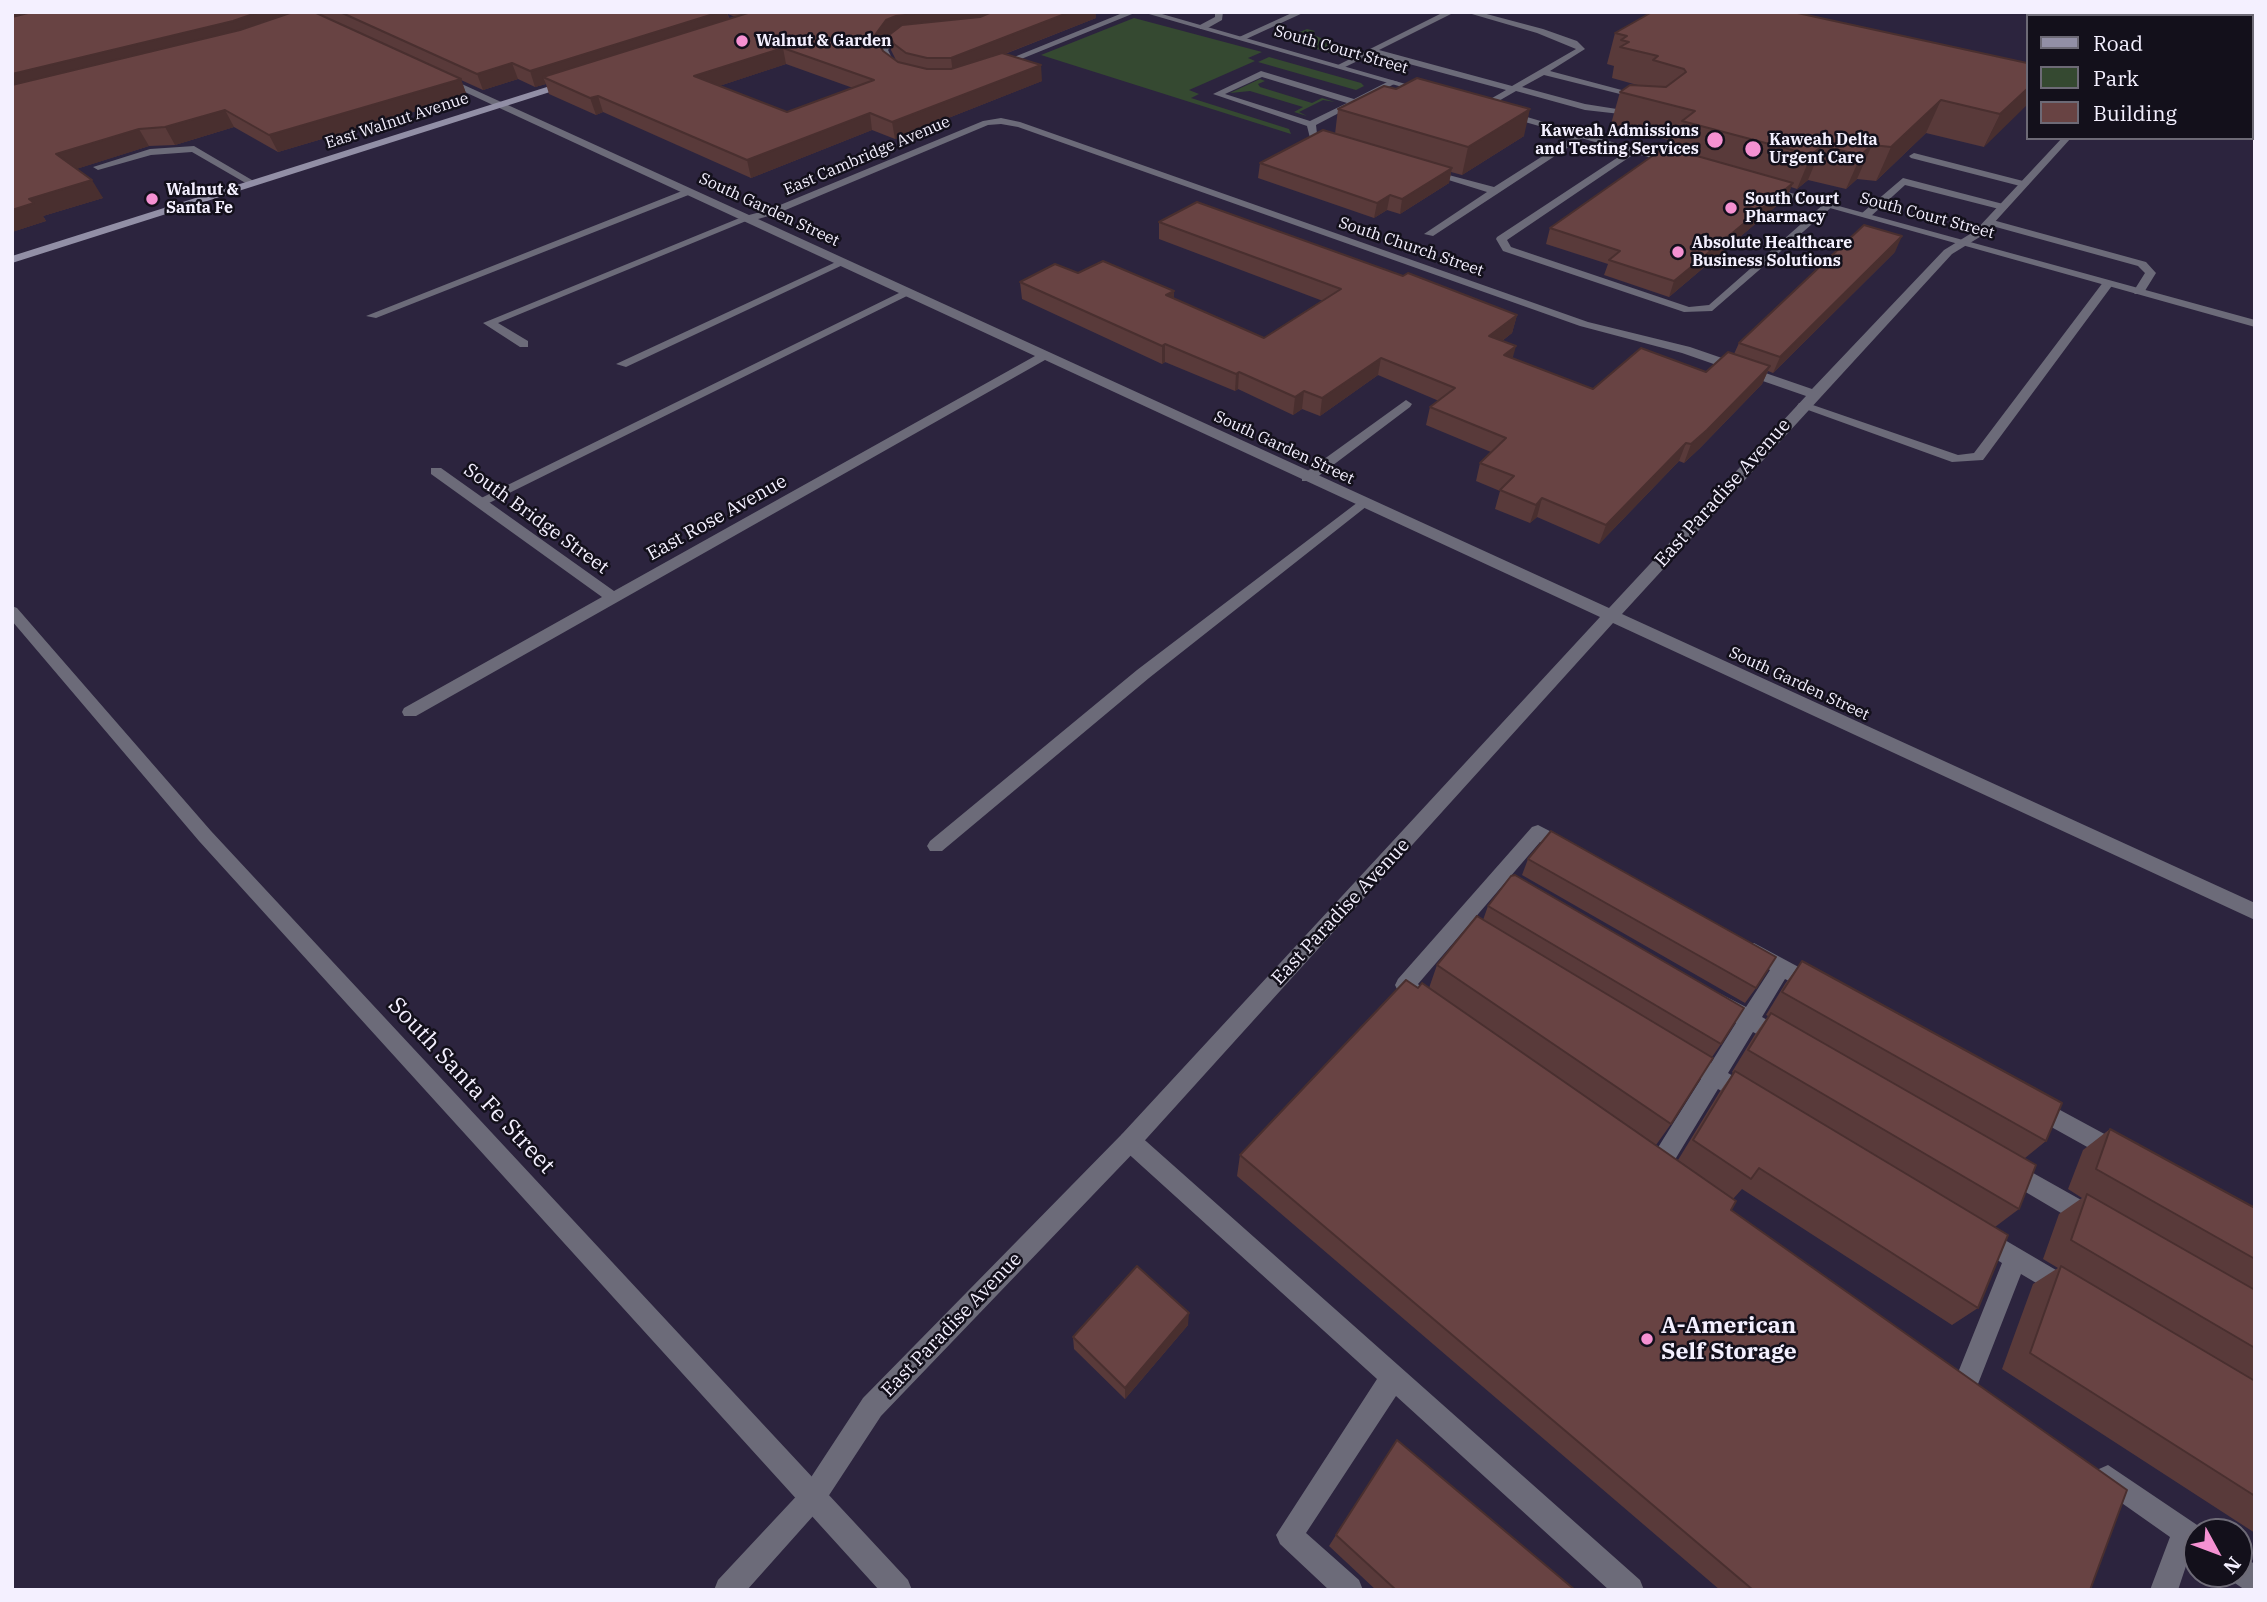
<!DOCTYPE html>
<html>
<head>
<meta charset="utf-8">
<style>
  body { margin:0 }
  #map { position:relative; width:2267px; height:1602px; overflow:hidden; background:#2c243e; font-family:"IBM Plex Serif",serif }
  canvas { display:block }
  .frame { position:absolute; inset:0; border:14px solid #f4f0ff; pointer-events:none }
  .legend { position:absolute; left:2026px; top:14px; width:228px; height:126px; box-sizing:border-box; background:#13101b; border:2px solid #6d6a76; margin:0; padding:9px 12px; list-style:none; font-size:21px; color:#f4f0ff }
  .legend li { display:flex; align-items:center; gap:14px; height:35px }
  .legend b { width:35px; border:2px solid #6d6a76 }
  .north { position:absolute; left:2183px; top:1518px; width:70px; height:70px; box-sizing:border-box; background:#13101b; border:2px solid #6d6a76; border-radius:50%; rotate:131deg; font-size:19px; font-weight:700; line-height:28px; text-align:center; color:#f4f0ff }
  .north::after { content:''; display:block; margin:auto; width:24px; height:32px; background:#f591d2; clip-path:polygon(50% 0,100% 100%,50% 72%,0 100%) }
</style>
</head>
<body>
<div id="map">
<canvas width="2267" height="1602"></canvas>
<div class="frame"></div>
<ul class="legend">
<li><b style="height:9px;background:#928fa6"></b>Road</li>
<li><b style="height:19px;background:#354931"></b>Park</li>
<li><b style="height:19px;background:#684343"></b>Building</li>
</ul>
<div class="north">N</div>
</div>
<script>
const g = document.querySelector('canvas').getContext('2d');
g.lineJoin = 'round';
function fillPath(path, color) {
  g.fillStyle = color;
  g.fill(path, 'evenodd');
}
function toPath(rows) {
  const path = new Path2D();
  for (const r of rows) {
    path.moveTo(r[0], r[1]);
    for (let i = 2; i < r.length; i += 2) path.lineTo(r[i], r[i + 1]);
  }
  return path;
}
function stroke(path, color, width, dash) {
  g.strokeStyle = color;
  g.lineWidth = width;
  g.lineCap = dash ? 'butt' : 'round';
  g.setLineDash(dash || []);
  g.stroke(path);
}
function label(font, color, halo, rows, align = 'center') {
  g.font = font + ' "IBM Plex Serif",serif';
  g.lineWidth = 5;
  g.setLineDash([]);
  g.textBaseline = 'middle';
  g.strokeStyle = halo;
  g.fillStyle = color;
  for (const [text, x, y, turn = 0] of rows) {
    g.save();
    g.translate(x, y);
    g.rotate((+turn || 0) * Math.PI / 180);
    g.textAlign = isNaN(turn) ? turn : align;
    if (halo) g.strokeText(text, 0, 0);
    g.fillText(text, 0, 0);
    g.restore();
  }
}
fillPath(toPath([
  [1134,18,1262,52,1248,58,1255,61,1189,90,1199,94,1191,98,1289,129,1291,134,1041,55],
  [1307,29,1315,31,1311,34,1346,48,1338,52,1351,56,1347,58,1283,39],
  [1269,57,1361,83,1364,86,1356,90,1258,62],
  [1260,79,1265,81,1258,84,1260,87,1312,103,1322,98,1335,102,1323,100,1299,112,1307,116,1294,112,1303,107,1250,91,1230,93]
]), '#354931');
fillPath(toPath([
  [1125,12,1137,12,999,68,992,66,1125,12],
  [1215,12,1223,12,1222,20,1206,29,1200,29,1200,25,1215,17,1215,12],
  [1294,12,1305,12,1244,40,1237,38,1294,12],
  [1444,12,1455,12,1379,50,1512,86,1576,49,1537,33,1465,12,1479,12,1543,29,1577,41,1585,49,1550,71,1648,97,1644,100,1544,75,1522,87,1585,104,1642,113,1638,116,1585,110,1516,91,1483,110,1479,107,1480,105,1506,90,1372,54,1343,68,1336,66,1444,12],
  [912,32,915,36,895,42,888,50,894,62,903,70,896,72,887,65,880,50,889,38,912,32],
  [1261,71,1354,99,1391,80,1398,82,1316,125,1317,134,1335,140,1337,142,1332,145,1310,138,1307,126,1213,94,1261,71],
  [1262,77,1347,103,1310,121,1225,94,1262,77],
  [1579,133,1587,135,1433,236,1424,234,1487,192,1426,173,1426,169,1494,187,1579,133],
  [194,146,257,183,249,185,192,152,151,155,98,170,93,167,150,149,194,146],
  [1632,148,1640,150,1507,240,1511,247,1689,307,1709,305,1825,203,1834,205,1712,311,1684,312,1503,251,1496,239,1497,237,1632,148],
  [1914,153,2027,182,2029,184,2024,187,1911,158,1909,156,1914,153],
  [1903,178,2007,205,2008,207,2003,210,1905,185,1870,217,1862,217,1862,213,1903,178],
  [687,189,692,192,691,194,376,318,366,316,687,189],
  [742,217,751,219,498,323,528,341,528,347,520,347,483,323,742,217],
  [1989,219,2146,262,2156,273,2143,294,2135,294,2133,292,2145,273,2138,266,1985,224,1984,222,1989,219],
  [838,261,847,263,626,367,616,364,838,261],
  [2104,281,2114,283,1983,460,1952,462,1797,406,1799,403,1807,403,1958,455,1974,453,2104,281],
  [903,291,913,293,485,505,480,506,473,502,903,291],
  [1406,400,1412,404,1410,407,1312,481,1302,481,1302,475,1406,400],
  [1362,499,1369,503,1367,506,1149,678,942,851,930,851,927,846,930,841,1137,670,1362,499],
  [1538,825,1573,843,1576,848,1573,853,1561,853,1540,842,1418,984,1430,996,1427,1002,1420,1005,1413,1002,1398,991,1395,985,1398,979,1532,827,1538,825],
  [1754,943,1819,978,1822,984,1819,990,1812,992,1785,979,1762,1017,1786,1031,1789,1037,1786,1043,1779,1046,1753,1032,1728,1073,1752,1087,1756,1094,1752,1101,1745,1104,1718,1089,1668,1171,1660,1174,1652,1171,1649,1164,1652,1157,1701,1079,1678,1065,1675,1058,1678,1051,1685,1049,1711,1063,1736,1023,1712,1008,1709,1002,1712,996,1719,993,1746,1007,1770,970,1747,957,1744,951,1747,945,1754,943],
  [2036,1097,2123,1144,2126,1151,2123,1158,2115,1161,2107,1158,2028,1114,2025,1107,2028,1100,2036,1097],
  [1130,1131,1138,1134,1640,1580,1644,1590,1609,1590,1396,1396,1306,1533,1359,1580,1363,1590,1329,1590,1280,1544,1276,1535,1377,1379,1122,1148,1119,1141,1122,1134,1130,1131],
  [2010,1160,2099,1210,2102,1218,2099,1226,2091,1229,2083,1226,2002,1178,1999,1171,2002,1164,2010,1160],
  [1981,1226,2073,1280,2077,1288,2073,1296,2065,1300,2021,1274,1976,1389,1967,1392,1958,1389,1955,1380,2002,1263,1973,1245,1970,1237,1973,1229,1981,1226],
  [2108,1465,2206,1531,2197,1532,2197,1553,2191,1551,2178,1590,2150,1590,2170,1537,2099,1487,2095,1478,2099,1469,2108,1465],
  [2239,1555,2255,1564,2255,1590,2245,1590,2229,1579,2228,1574,2239,1574,2239,1555]
]), '#6c6b79');
fillPath(toPath([
  [2111,12,2127,12,2137,16,2121,16,2111,12],
  [2180,12,2188,12,2185,16,2177,16,2180,12],
  [442,75,749,215,768,210,983,121,1001,118,1020,122,1588,322,1690,347,1812,389,1944,250,1975,231,2062,138,2071,138,1983,235,1952,254,1622,614,2255,903,2255,920,1613,623,1138,1148,881,1416,822,1506,747,1590,714,1590,718,1580,804,1488,863,1398,1122,1134,1600,617,1045,360,416,716,404,716,402,712,404,708,602,597,431,474,431,468,441,468,614,591,1035,356,439,80,442,75],
  [1001,124,1018,127,1580,326,1682,353,1806,396,1609,608,758,219,776,214,988,125,1001,124]
]), '#6c6b79');
fillPath(toPath([
  [1142,12,1155,12,1430,91,1423,93,1142,12],
  [1504,112,1510,112,1680,162,1672,164,1504,116,1504,112],
  [1762,185,2255,320,2255,327,1762,189,1762,185],
  [12,606,17,608,211,831,908,1580,912,1590,879,1590,199,841,12,621,12,606]
]), '#6c6b79');
fillPath(toPath([
  [569,80,572,85,12,263,12,256,569,80]
]), '#928fa6');
fillPath(toPath([
  [12,12,1095,12,1096,18,1005,54,1042,81,895,139,872,130,751,178,603,112,596,115,549,94,546,84,535,87,518,79,483,90,461,80,467,96,278,152,234,127,175,145,149,146,76,169,103,198,43,216,46,221,12,232],
  [728,14,735,17,729,19],
  [889,35,891,50,896,60,883,51,881,46],
  [786,64,853,88,787,112,719,86],
  [1615,33,2027,63,1984,147,1926,133,1876,181,1857,179,1846,189,1808,180,1797,189,1791,187,1787,197,1669,297,1604,275,1608,264,1546,244,1550,228,1673,149,1675,142,1611,124,1620,92,1641,86,1612,78,1614,66,1607,64],
  [1338,109,1524,136,1462,175,1451,172,1449,183,1400,214,1387,210,1374,218,1258,178,1260,163,1335,134],
  [1159,222,1403,276,1517,315,1512,333,1502,341,1512,359,1593,389,1706,372,1734,354,1739,343,1895,252,1773,373,1768,371,1762,384,1700,448,1684,463,1679,461,1599,544,1537,517,1530,523,1495,509,1500,491,1476,481,1480,463,1491,452,1426,425,1430,407,1439,401,1378,375,1320,416,1302,409,1293,415,1238,389,1235,391,1165,362,1162,364,1022,299,1020,282,1078,273,1174,291,1174,299,1264,338,1323,301,1159,239],
  [1528,859,1756,988,1745,1003,1522,875],
  [1488,906,1721,1044,1712,1057,1671,1124,1656,1145,1429,988,1437,965,1483,920],
  [1802,961,2046,1141,2025,1158,2019,1209,1995,1227,1978,1308,1952,1325,1742,1189,1733,1199,1678,1160,1719,1093,1733,1073,1732,1072,1754,1036,1768,1016,1766,1015,1785,984],
  [2110,1129,2255,1208,2255,1533,2002,1369,2033,1284,2058,1268,2043,1259,2059,1214,2082,1198,2068,1189,2083,1150],
  [1240,1155,1731,1210,2090,1590,1720,1590,1237,1176],
  [1188,1325,1125,1399,1074,1349,1073,1337],
  [1336,1535,1575,1590,1376,1590,1329,1546]
]), '#593a3a');
fillPath(toPath([
  [12,12,71,12,12,26],
  [259,12,296,12,299,17,12,93,12,74],
  [720,12,727,12,730,26,543,77,546,84,535,87,530,71],
  [933,12,1006,12,898,31,888,36,878,51,875,35,886,20,896,16],
  [1070,12,1095,12,1096,18,953,74,951,58],
  [783,48,786,64,698,93,694,76],
  [512,63,518,79,483,90,477,74],
  [1041,65,1042,81,895,139,892,122],
  [461,79,467,96,278,152,269,135],
  [2027,89,2027,105,1984,147,2000,114],
  [598,96,603,112,596,115,590,98],
  [1941,100,1926,133,1876,181,1891,147],
  [1530,109,1524,136,1462,175,1468,147],
  [225,110,234,127,175,145,165,127],
  [870,113,872,130,751,178,747,160],
  [139,129,149,146,67,172,56,154],
  [1872,145,1857,179,1846,189,1861,155],
  [1822,146,1808,180,1797,189,1811,155],
  [1452,168,1449,183,1400,214,1402,199],
  [92,180,103,198,43,216,46,221,12,232,12,210,29,199],
  [1793,183,1787,197,1669,297,1674,281],
  [1390,195,1387,210,1374,218,1377,203],
  [1902,236,1895,252,1773,373,1780,357],
  [1174,291,1174,308,1166,295],
  [1517,315,1512,333,1485,354,1489,336],
  [1165,344,1165,362,1162,364,1162,346],
  [1516,346,1511,364,1504,355],
  [1381,358,1378,375,1320,416,1322,398],
  [1770,366,1762,384,1700,448,1684,463,1691,444],
  [1239,372,1238,389,1235,391,1236,374],
  [1304,391,1302,409,1293,415,1295,397],
  [1686,443,1679,461,1599,544,1606,525],
  [1542,498,1537,517,1530,523,1536,505],
  [1189,1313,1188,1325,1125,1399,1125,1388]
]), '#492f2f');
const building = toPath([
  [32,12,259,12,233,21,12,74,12,17,32,12],
  [293,12,314,12,461,79,269,135,225,110,165,127,139,129,56,154,92,180,29,199,34,203,12,210,12,85,240,30,293,12],
  [340,12,720,12,530,71,512,63,477,74,340,12],
  [751,12,933,12,896,16,886,20,875,35,883,51,898,62,927,69,951,69,1002,53,1041,65,892,122,870,113,747,160,598,96,590,98,543,77,751,12],
  [783,48,874,80,787,112,694,76,783,48],
  [992,12,1070,12,951,58,927,58,906,53,894,44,889,35,902,25,980,17,992,12],
  [1652,12,1793,12,2027,63,2027,89,2000,114,1941,100,1891,147,1872,145,1861,155,1822,146,1811,155,1682,121,1695,111,1620,92,1630,85,1666,87,1686,72,1684,69,1653,60,1658,56,1620,47,1629,42,1621,40,1627,36,1615,33,1652,12],
  [1417,78,1530,109,1468,147,1338,109,1384,86,1396,89,1417,78],
  [1323,130,1452,168,1402,199,1390,195,1377,203,1260,163,1323,130],
  [1665,147,1793,183,1674,281,1609,260,1620,251,1550,228,1665,147],
  [1197,202,1403,276,1408,273,1517,315,1489,336,1516,346,1504,355,1593,389,1641,348,1706,372,1728,352,1770,366,1707,430,1691,444,1686,443,1606,525,1542,498,1536,505,1500,490,1514,476,1480,463,1506,438,1430,407,1455,388,1381,358,1322,398,1304,391,1295,397,1239,372,1236,374,1165,344,1162,346,1020,282,1055,264,1078,273,1103,261,1174,291,1166,295,1264,338,1341,289,1159,222,1197,202],
  [1864,225,1902,236,1780,357,1739,343,1864,225],
  [1551,831,1776,957,1756,988,1528,859,1551,831],
  [1515,875,1744,1008,1721,1044,1488,906,1511,876,1515,875],
  [1477,916,1713,1058,1671,1124,1437,965,1477,916],
  [1802,961,2062,1103,2046,1141,1782,992,1802,961],
  [1406,980,1418,988,1422,983,1736,1201,1731,1210,2127,1490,2090,1590,1753,1590,1240,1155,1406,980],
  [1771,1013,2036,1165,2019,1209,1748,1050,1771,1013],
  [1735,1071,2008,1235,1978,1308,1759,1168,1751,1179,1693,1140,1735,1071],
  [2110,1129,2255,1208,2255,1259,2096,1169,2110,1129],
  [2087,1194,2255,1290,2255,1348,2071,1240,2087,1194],
  [1137,1266,1189,1313,1125,1388,1073,1337,1137,1266],
  [2061,1266,2255,1381,2255,1496,2030,1353,2061,1266],
  [1397,1440,1575,1590,1396,1590,1336,1535,1397,1440]
]);
fillPath(building, '#684343');
stroke(building, '#492f2f', 2);
for (const [x, y, r, color] of [
  [742,41,7,"#f591d2"],
  [1715,140,9,"#f591d2"],
  [1753,149,9,"#f591d2"],
  [152,199,7,"#f591d2"],
  [1731,208,7,"#f591d2"],
  [1678,252,7,"#f591d2"],
  [1647,1339,7,"#f591d2"]
]) {
  const dot = new Path2D();
  dot.arc(x, y, r, 0, 2 * Math.PI);
  g.fillStyle = color;
  g.fill(dot);
  stroke(dot, '#13101b', 2.5);
}
label('bold 16px', '#f4f0ff', '#13101b', [
  ["Walnut & Garden",756,41],
  ["Kaweah Admissions",1699,131,"right"],
  ["and Testing Services",1699,149,"right"],
  ["Kaweah Delta",1769,140],
  ["Urgent Care",1769,158],
  ["Walnut &",166,190],
  ["Santa Fe",166,208],
  ["South Court",1745,199],
  ["Pharmacy",1745,217],
  ["Absolute Healthcare",1692,243],
  ["Business Solutions",1692,261]
], 'left');
label('16px', '#f4f0ff', '#13101b', [
  ["South Court Street",1341,50,16],
  ["East Walnut Avenue",397,121,-18],
  ["East Cambridge Avenue",867,156,-23],
  ["South Garden Street",769,210,25],
  ["South Court Street",1927,216,15],
  ["South Church Street",1411,247,19],
  ["South Garden Street",1284,448,25],
  ["South Garden Street",1799,684,25]
]);
label('19px', '#f4f0ff', '#13101b', [
  ["East Paradise Avenue",1723,493,-48],
  ["East Rose Avenue",717,518,-29],
  ["South Bridge Street",536,519,36],
  ["East Paradise Avenue",1341,912,-47],
  ["East Paradise Avenue",952,1325,-46]
]);
label('23px', '#f4f0ff', '#13101b', [
  ["South Santa Fe Street",471,1086,47]
]);
label('bold 23px', '#f4f0ff', '#13101b', [
  ["A-American",1661,1326],
  ["Self Storage",1661,1352]
], 'left');
</script>
</body>
</html>
